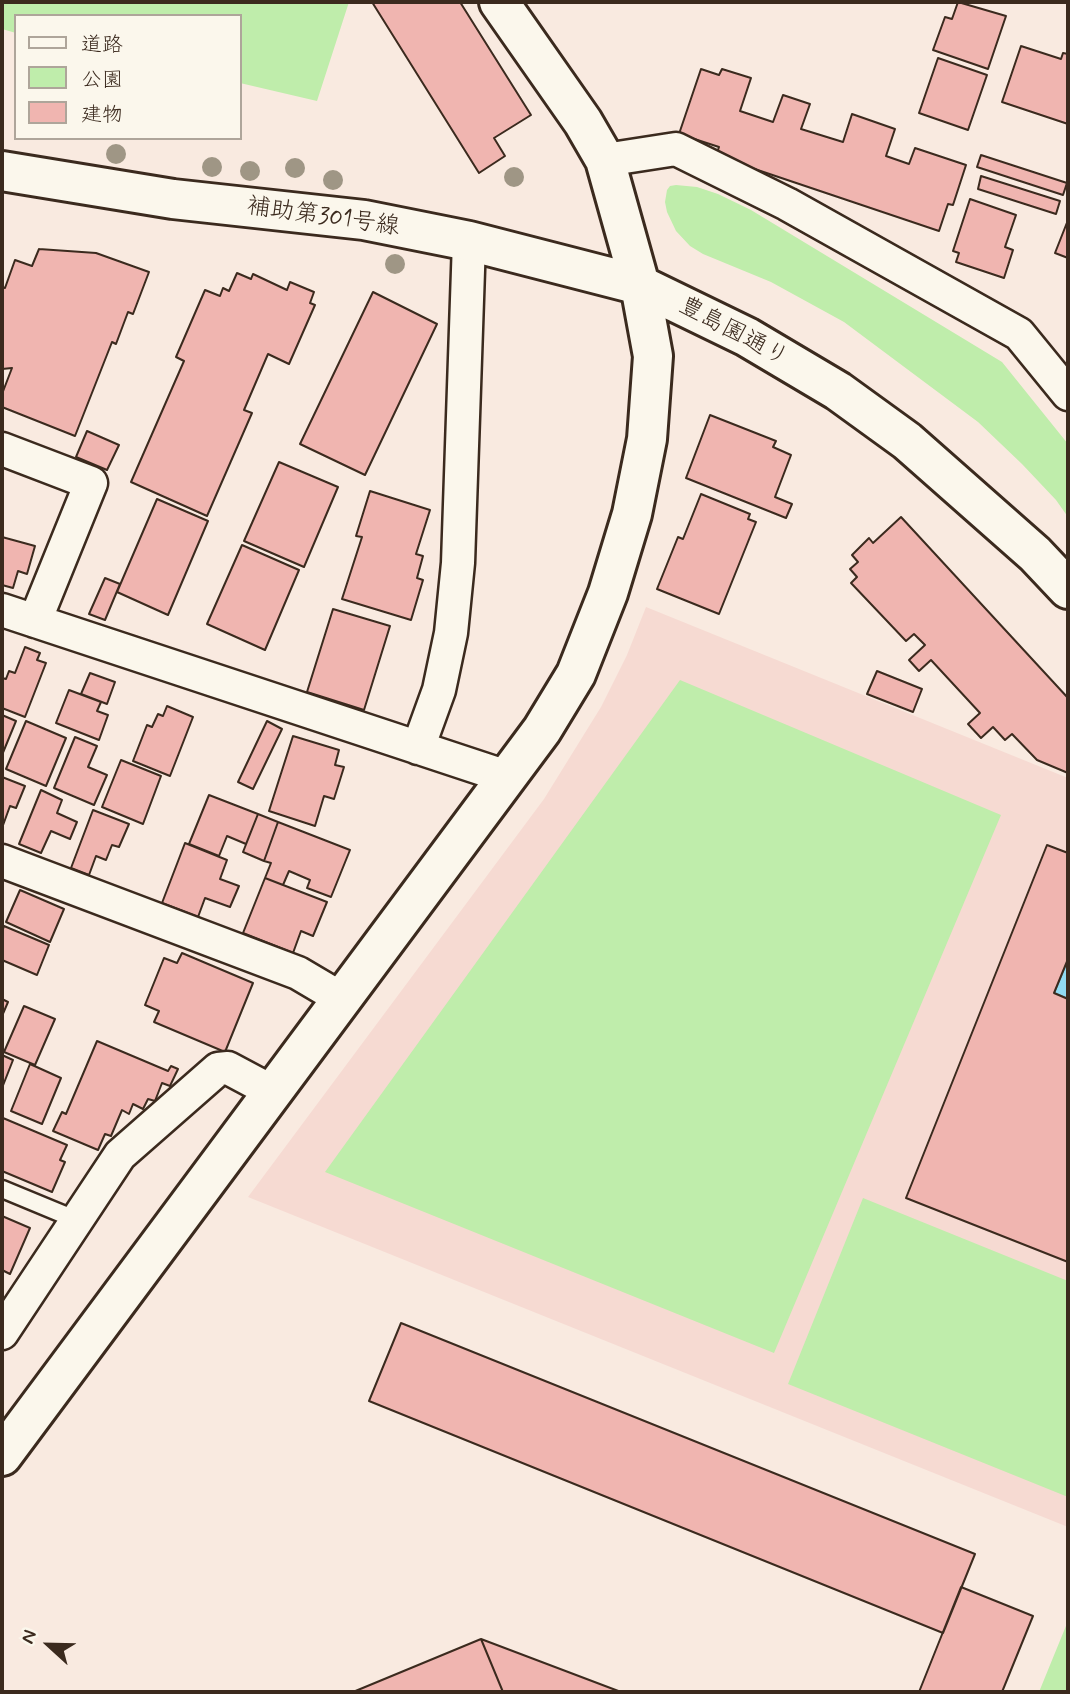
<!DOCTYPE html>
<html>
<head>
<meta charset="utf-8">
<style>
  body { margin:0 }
  #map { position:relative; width:1070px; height:1694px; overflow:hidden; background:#f9eae0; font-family:Mynerve,"Klee One",sans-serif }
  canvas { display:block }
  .frame { position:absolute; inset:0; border:4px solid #3b2a1e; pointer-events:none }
  .legend { position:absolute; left:14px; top:14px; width:228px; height:126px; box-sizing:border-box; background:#fbf7ec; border:2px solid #aea59a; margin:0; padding:9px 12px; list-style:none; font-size:21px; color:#3b2a1e }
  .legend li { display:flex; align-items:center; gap:14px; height:35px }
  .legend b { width:35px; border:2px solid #aea59a }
  .north { position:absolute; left:14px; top:1610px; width:70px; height:70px; -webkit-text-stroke:5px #fbf7ec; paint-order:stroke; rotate:292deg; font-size:19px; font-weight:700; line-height:28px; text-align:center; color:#3b2a1e }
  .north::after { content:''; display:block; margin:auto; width:24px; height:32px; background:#3b2a1e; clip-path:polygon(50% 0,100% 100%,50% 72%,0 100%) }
</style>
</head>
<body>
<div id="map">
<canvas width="1070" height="1694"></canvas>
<div class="frame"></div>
<ul class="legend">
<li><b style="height:9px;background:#fbf7ec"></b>道路</li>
<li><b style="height:19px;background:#bfedab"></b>公園</li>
<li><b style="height:19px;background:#f0b5b0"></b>建物</li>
</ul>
<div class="north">N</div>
</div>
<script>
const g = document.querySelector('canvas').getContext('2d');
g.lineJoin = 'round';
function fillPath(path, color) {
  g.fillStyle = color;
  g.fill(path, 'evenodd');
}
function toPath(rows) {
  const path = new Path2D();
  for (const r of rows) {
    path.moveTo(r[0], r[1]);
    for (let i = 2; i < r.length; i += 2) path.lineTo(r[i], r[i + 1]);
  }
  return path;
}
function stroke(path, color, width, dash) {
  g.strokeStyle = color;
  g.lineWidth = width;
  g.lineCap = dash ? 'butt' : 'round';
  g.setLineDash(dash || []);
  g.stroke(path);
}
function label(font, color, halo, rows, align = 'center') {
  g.font = font + ' Mynerve,"Klee One",sans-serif';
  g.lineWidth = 7;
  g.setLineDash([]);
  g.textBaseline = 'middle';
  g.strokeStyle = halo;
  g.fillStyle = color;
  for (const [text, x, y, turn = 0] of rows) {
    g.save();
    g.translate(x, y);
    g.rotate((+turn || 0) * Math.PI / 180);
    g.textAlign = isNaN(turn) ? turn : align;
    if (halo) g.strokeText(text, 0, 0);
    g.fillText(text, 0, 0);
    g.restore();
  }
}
fillPath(toPath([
  [646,607,1068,778,1068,1527,248,1197,544,799,601,707,627,655]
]), '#f6dad2');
fillPath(toPath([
  [2,2,349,2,317,101,240,83,240,16,16,16,16,33,2,29],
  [676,185,697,187,718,194,751,210,1002,362,1068,444,1068,517,1056,500,1022,464,978,422,844,322,771,282,703,254,690,246,676,231,667,212,665,202,667,190,670,186],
  [680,680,1001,815,774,1353,325,1172],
  [863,1198,1068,1281,1068,1497,788,1384],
  [1068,1621,1068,1692,1039,1692]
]), '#bfedab');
const water = toPath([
  [1068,959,1068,999,1054,993,1068,959]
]);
fillPath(water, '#91dbf2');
stroke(water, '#6f949d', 2);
const building = toPath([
  [372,2,460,2,531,115,494,138,505,156,479,173,372,2],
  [958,2,1006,16,988,69,933,50,945,17,952,19,958,2],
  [1021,46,1061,59,1063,53,1068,54,1068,124,1002,102,1021,46],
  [938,58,987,75,968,130,919,113,938,58],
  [701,69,719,75,722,69,751,78,740,111,773,122,783,95,810,104,801,129,843,142,852,114,895,129,886,156,909,164,915,148,966,165,953,205,948,204,939,231,716,156,719,147,679,134,701,69],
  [981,155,1067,183,1063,195,977,167,981,155],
  [981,176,1060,201,1056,214,978,189,981,176],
  [970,199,1016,215,1005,247,1013,250,1004,278,956,262,959,253,953,251,970,199],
  [1068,220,1068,258,1055,253,1068,220],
  [39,249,96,253,149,272,133,314,128,312,116,344,112,342,75,436,2,407,2,394,12,368,2,369,2,287,5,288,15,260,32,266,39,249],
  [237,273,251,279,253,274,287,290,290,282,314,292,310,303,315,305,289,364,268,354,244,410,252,413,207,516,131,482,184,361,176,357,205,290,220,296,223,288,229,291,237,273],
  [373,292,437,324,365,475,300,444,373,292],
  [710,415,776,441,773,447,791,455,775,497,792,504,786,518,686,478,710,415],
  [87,431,119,445,107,470,76,457,87,431],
  [279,462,338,487,304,567,244,541,279,462],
  [370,491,430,510,416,554,423,556,417,578,423,580,411,620,342,599,362,537,356,536,370,491],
  [701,494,750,514,748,519,756,522,719,614,657,589,678,537,683,539,701,494],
  [157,499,208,521,168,615,117,592,157,499],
  [901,517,1068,698,1068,773,1037,760,1012,734,1005,740,993,727,981,738,968,724,980,713,931,660,919,671,909,660,925,645,914,634,906,641,851,583,857,577,850,569,858,562,852,555,869,538,873,543,901,517],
  [2,537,35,546,27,574,18,571,13,588,2,585,2,537],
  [242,545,299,570,265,650,207,624,242,545],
  [105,578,120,584,105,620,89,614,105,578],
  [333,609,390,626,364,710,307,692,333,609],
  [25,647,40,653,37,660,46,663,25,717,2,708,2,678,6,679,9,671,15,673,25,647],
  [877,671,922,689,913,712,867,694,877,671],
  [90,673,115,682,107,704,81,694,90,673],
  [69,690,101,702,97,711,108,715,99,740,56,723,69,690],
  [167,706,193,717,170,776,133,761,147,725,152,727,158,714,163,716,167,706],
  [2,715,16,721,2,755,2,715],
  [26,721,66,738,46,786,6,769,26,721],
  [267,721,282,729,253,789,238,782,267,721],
  [293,736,339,750,335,765,344,767,334,799,324,796,315,826,269,811,293,736],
  [75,737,97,746,88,767,107,775,94,805,54,788,75,737],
  [121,760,161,776,143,824,102,807,121,760],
  [2,777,25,786,16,808,10,806,2,828,2,777],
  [41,790,62,800,57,813,77,822,70,839,51,831,41,853,19,844,41,790],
  [209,795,258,814,246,844,227,836,219,856,189,844,209,795],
  [93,810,129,824,119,847,112,845,106,860,96,856,89,875,71,868,93,810],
  [258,814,278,822,264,861,243,852,258,814],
  [278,822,350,850,331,897,307,888,310,880,289,871,283,885,265,878,271,863,264,861,278,822],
  [185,843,227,860,220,879,239,886,230,907,205,898,198,917,162,903,185,843],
  [1047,845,1068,853,1068,959,1054,993,1068,999,1068,1262,906,1198,1047,845],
  [265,878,327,902,313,936,301,931,293,953,243,933,265,878],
  [20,890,64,909,50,942,6,922,20,890],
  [4,926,49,945,37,975,2,960,2,932,4,926],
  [182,953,253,983,225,1052,154,1022,159,1011,145,1005,164,958,177,963,182,953],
  [2,999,8,1002,2,1016,2,999],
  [24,1006,55,1019,35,1065,4,1052,24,1006],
  [97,1041,168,1071,171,1066,178,1069,170,1086,162,1083,155,1101,148,1099,143,1109,133,1104,129,1114,122,1110,111,1136,105,1134,98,1150,53,1131,62,1112,66,1114,97,1041],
  [2,1055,13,1060,2,1088,2,1055],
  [30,1064,61,1078,42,1124,11,1111,30,1064],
  [3,1118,67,1145,60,1160,65,1162,52,1192,2,1171,3,1118],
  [2,1216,30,1228,10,1274,2,1270,2,1216],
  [401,1323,975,1554,943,1633,369,1401,401,1323],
  [961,1587,1033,1616,1002,1692,919,1692,961,1587],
  [481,1639,503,1692,353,1692,481,1639],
  [481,1639,621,1692,503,1692,481,1639]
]);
fillPath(building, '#f0b5b0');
stroke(building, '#3b2a1e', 2);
const lane = toPath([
  [2,1189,77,1220]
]);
const street = toPath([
  [605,160,676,149,787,204,1019,334,1068,394],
  [2,449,91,483,35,621],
  [2,610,507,777],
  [418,748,439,690,451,633,458,563,469,241],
  [2,861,298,973,342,999],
  [2,1333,120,1155,218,1069,228,1068,273,1092]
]);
const secondary = toPath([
  [2,171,173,199,364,220,469,241,640,285,747,337,838,391,907,441,1035,554,1068,589],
  [2,1456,542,730,576,674,608,593,632,514,647,439,653,356,640,285,605,160,583,122,499,2]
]);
stroke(lane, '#3b2a1e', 21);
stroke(street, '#3b2a1e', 37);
stroke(secondary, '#3b2a1e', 44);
stroke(lane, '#fbf7ec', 16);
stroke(street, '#fbf7ec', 32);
stroke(secondary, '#fbf7ec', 38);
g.fillStyle = '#9f9685';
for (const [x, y] of [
  [116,154],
  [212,167],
  [295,168],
  [250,171],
  [514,177],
  [333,180],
  [395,264]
]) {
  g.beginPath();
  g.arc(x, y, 10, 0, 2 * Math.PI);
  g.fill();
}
label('24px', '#3b2a1e', '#fbf7ec', [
  ["補助第301号線",323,218,8],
  ["豊島園通り",733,333,28]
]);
</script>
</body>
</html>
